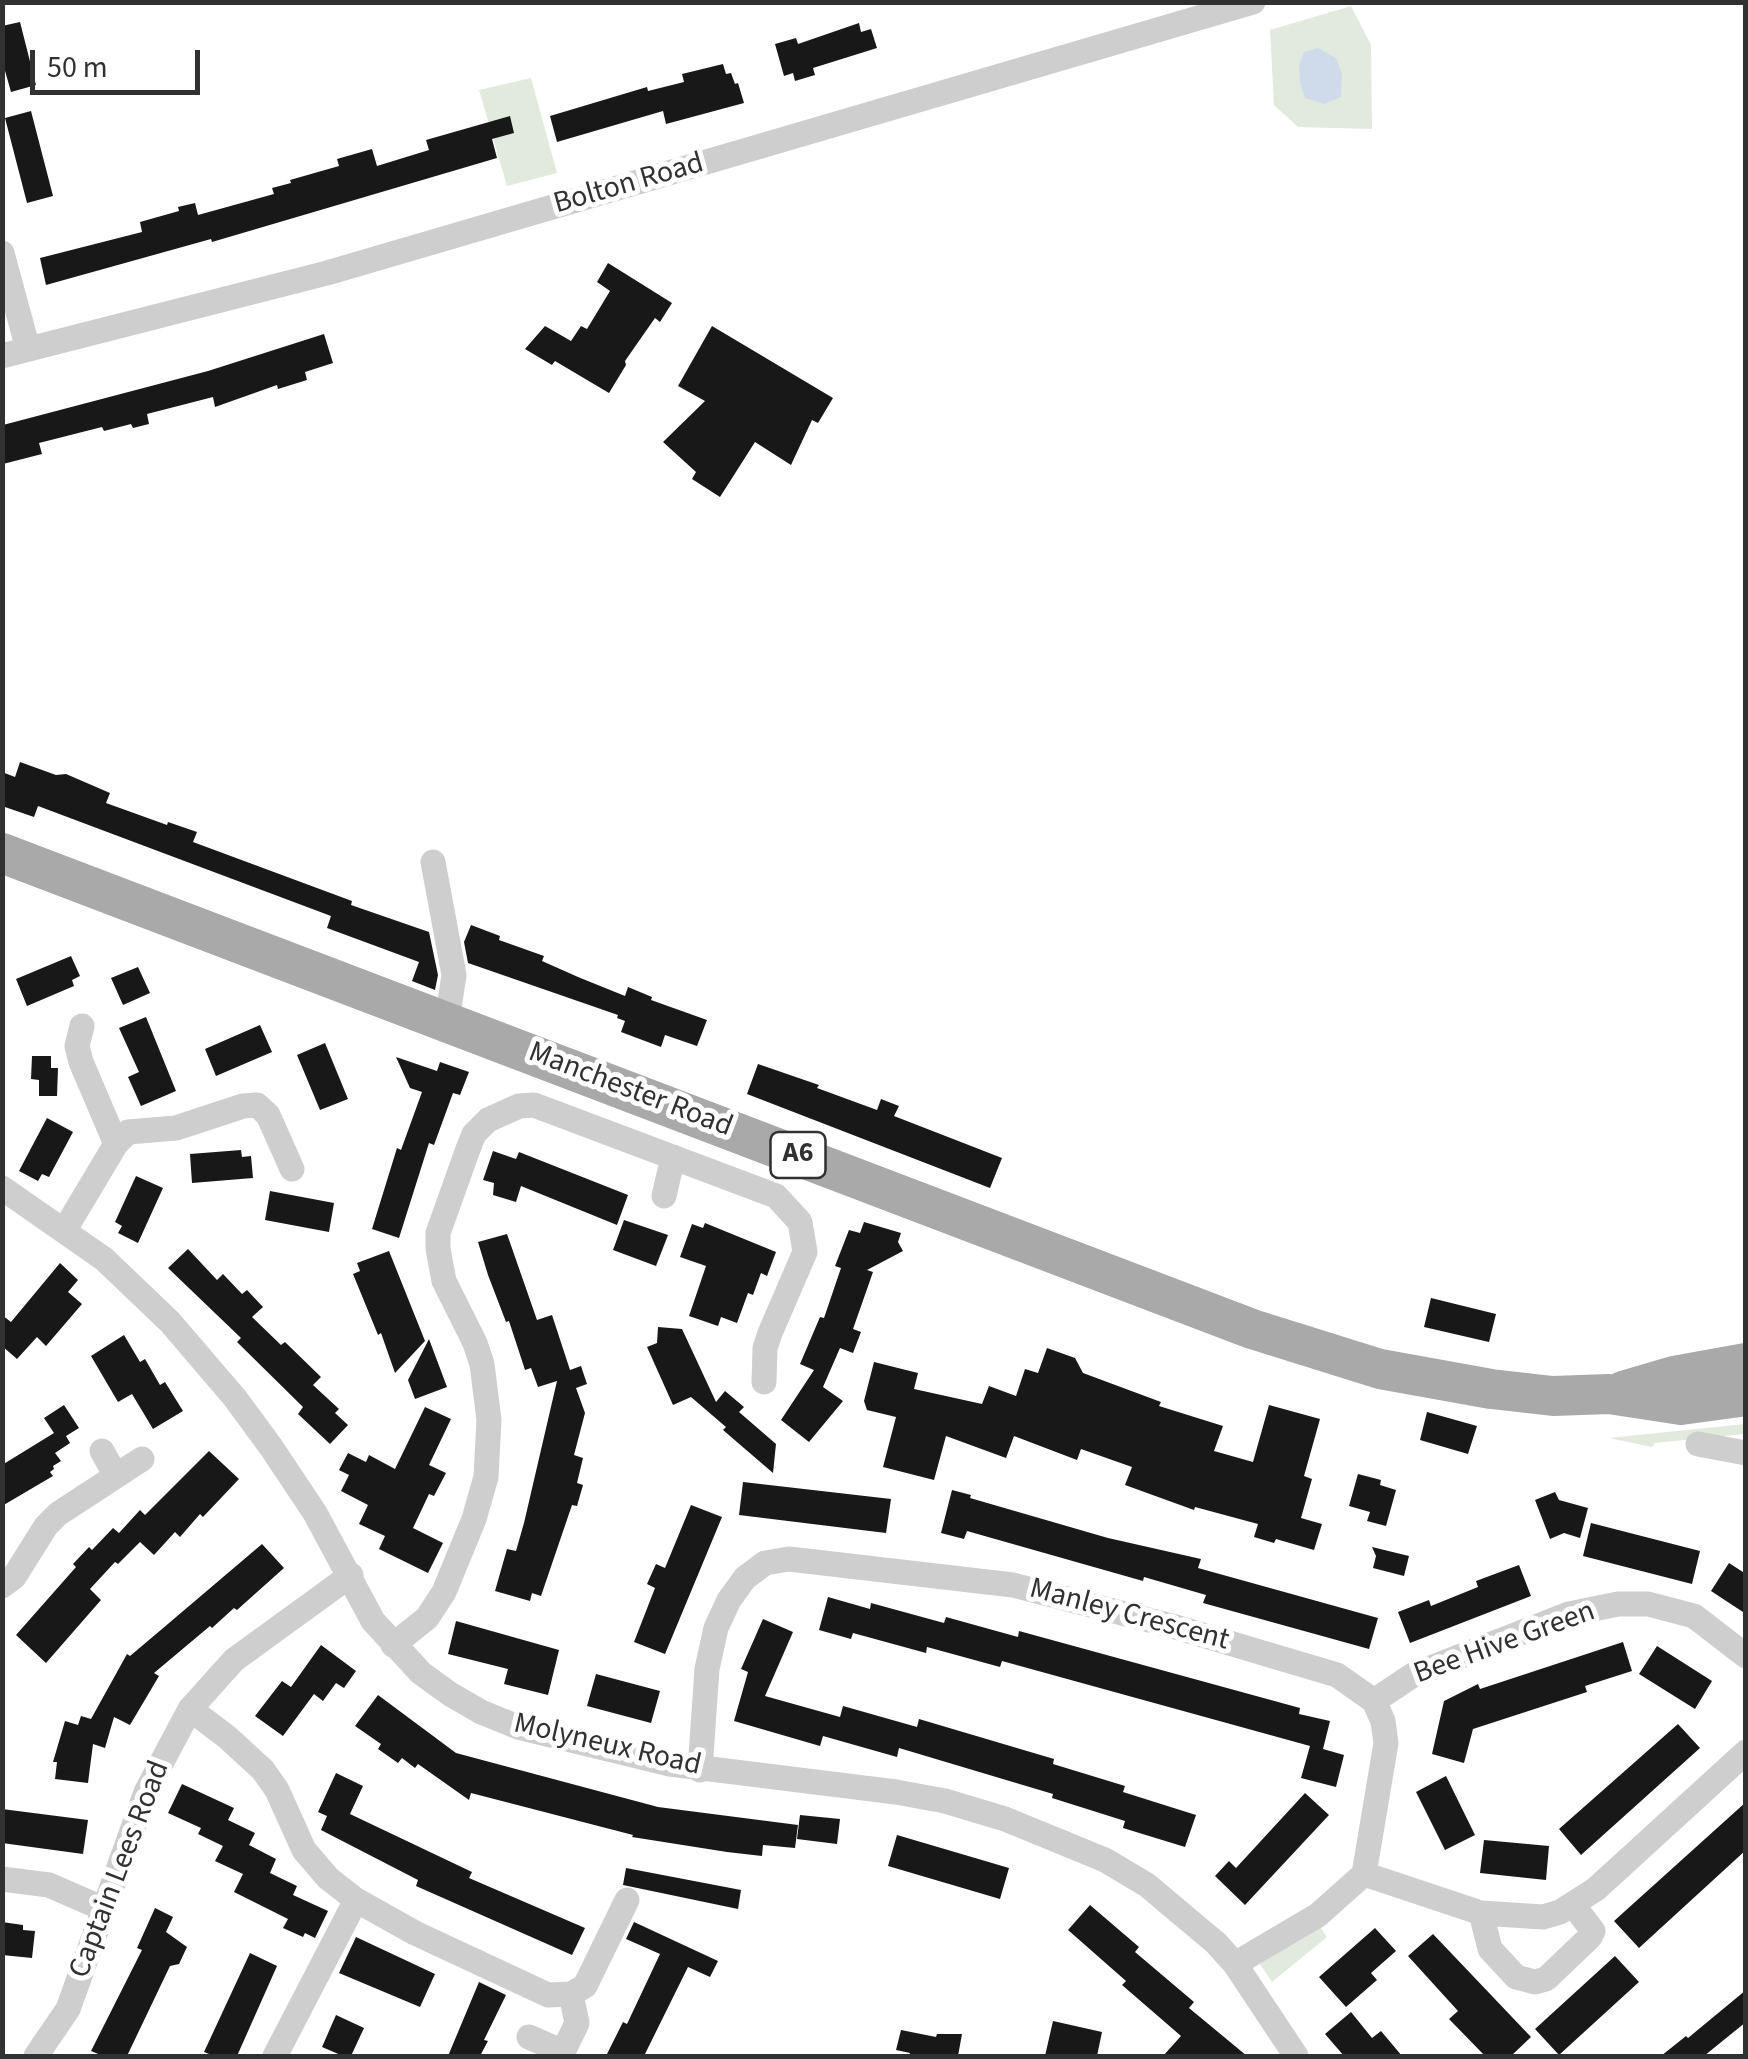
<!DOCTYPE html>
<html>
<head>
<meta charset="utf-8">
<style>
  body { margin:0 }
  #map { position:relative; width:1748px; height:2059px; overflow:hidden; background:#fff; font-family:"Source Sans 3",sans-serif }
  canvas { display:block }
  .frame { position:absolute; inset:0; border:5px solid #313131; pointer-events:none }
  .scale { position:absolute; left:30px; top:50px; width:170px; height:45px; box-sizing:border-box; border:5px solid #313131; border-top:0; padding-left:12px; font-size:30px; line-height:35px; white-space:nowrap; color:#313131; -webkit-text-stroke:8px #fff; paint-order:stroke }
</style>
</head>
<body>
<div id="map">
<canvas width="1748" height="2059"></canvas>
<div class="frame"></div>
<div class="scale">50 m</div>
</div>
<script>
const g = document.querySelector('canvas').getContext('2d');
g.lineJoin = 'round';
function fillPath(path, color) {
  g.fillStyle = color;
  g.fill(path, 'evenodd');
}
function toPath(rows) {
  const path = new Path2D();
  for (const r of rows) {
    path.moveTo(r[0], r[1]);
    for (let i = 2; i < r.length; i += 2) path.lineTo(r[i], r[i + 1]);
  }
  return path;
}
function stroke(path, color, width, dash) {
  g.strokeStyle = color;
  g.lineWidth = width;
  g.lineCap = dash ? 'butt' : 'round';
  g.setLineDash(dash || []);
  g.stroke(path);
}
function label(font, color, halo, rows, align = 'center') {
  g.font = font + ' "Source Sans 3",sans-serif';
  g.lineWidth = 10;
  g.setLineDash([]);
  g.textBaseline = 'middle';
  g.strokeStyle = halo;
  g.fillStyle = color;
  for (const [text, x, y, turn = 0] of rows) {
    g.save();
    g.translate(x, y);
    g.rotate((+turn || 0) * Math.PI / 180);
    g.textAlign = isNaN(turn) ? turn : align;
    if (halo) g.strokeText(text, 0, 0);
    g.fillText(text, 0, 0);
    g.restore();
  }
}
fillPath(toPath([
  [1351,6,1371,45,1372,129,1298,127,1274,105,1270,30],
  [531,78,557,173,507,186,479,90],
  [1745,1424,1745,1434,1655,1443,1652,1447,1609,1438],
  [1318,1924,1327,1937,1272,1982,1260,1964]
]), '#e2eade');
fillPath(toPath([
  [1318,48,1336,58,1342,74,1341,97,1324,104,1305,98,1300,83,1299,65,1304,52]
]), '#cfdbeb');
fillPath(toPath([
  [20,22,36,85,11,92,2,60,2,26],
  [859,23,861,32,871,29,877,48,813,68,815,75,795,81,793,73,784,76,775,44,796,38,798,44],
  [723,64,726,74,731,73,735,84,738,83,744,103,666,124,663,111,557,142,550,116,647,87,648,91,684,82,682,74],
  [31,111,53,196,27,203,5,118],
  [510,116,514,133,492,139,497,158,212,242,211,239,46,285,40,258,142,232,140,222,179,211,178,207,195,203,198,215,274,194,272,188,291,183,290,180,339,166,337,159,372,149,377,166,429,150,426,140],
  [608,263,672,303,660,322,655,318,625,361,626,365,609,393,555,361,552,365,525,349,545,326,571,341,581,326,587,329,610,291,597,282],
  [712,326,833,398,818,423,812,420,791,465,755,442,720,497,692,479,696,472,663,442,705,401,678,386],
  [324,334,333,363,305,372,307,380,278,389,277,385,215,407,213,397,147,414,149,424,133,428,131,424,104,431,102,427,39,443,42,454,3,464,3,425,208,371],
  [20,762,56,775,66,774,110,793,106,803,167,825,168,822,197,832,193,842,352,901,351,905,429,932,438,975,435,990,412,981,419,962,327,928,331,916,38,806,34,817,2,806,2,772,15,777],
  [471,925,500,936,499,940,544,956,542,961,578,977,625,996,628,987,652,997,651,1000,707,1020,697,1046,665,1035,661,1047,621,1032,625,1021,617,1018,618,1015,468,963,464,942],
  [71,956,80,976,72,980,74,986,27,1006,16,979],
  [138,967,150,993,123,1005,111,978],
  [146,1017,176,1091,141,1106,128,1077,139,1072,119,1028],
  [260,1025,272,1052,216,1076,205,1049],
  [325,1043,348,1099,320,1110,297,1055],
  [32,1056,51,1056,51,1068,58,1068,57,1096,39,1096,39,1080,31,1079],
  [396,1057,437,1071,440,1062,469,1072,460,1095,453,1093,434,1145,429,1143,399,1238,372,1229,397,1148,401,1150,422,1092,410,1088],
  [758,1064,819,1085,817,1088,877,1110,881,1099,899,1106,894,1116,1002,1158,990,1188,747,1094],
  [47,1118,73,1132,49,1177,42,1174,38,1181,19,1171],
  [241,1150,242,1157,251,1156,253,1178,192,1183,190,1154],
  [493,1151,516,1159,519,1152,628,1195,617,1225,521,1186,516,1202,493,1195,494,1183,483,1180],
  [136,1176,163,1188,138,1243,118,1233,122,1226,115,1222],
  [270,1191,334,1203,329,1232,265,1220],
  [624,1220,668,1235,656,1266,613,1250],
  [864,1222,901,1233,898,1242,903,1251,867,1270,873,1272,853,1329,861,1332,853,1353,840,1348,823,1387,843,1401,809,1442,781,1420,814,1370,800,1364,820,1317,824,1318,841,1268,835,1266,849,1230,860,1233],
  [705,1223,776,1252,767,1276,761,1273,753,1295,748,1293,737,1323,721,1317,718,1326,689,1316,706,1266,680,1257,692,1224,703,1228],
  [507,1234,537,1320,552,1315,570,1370,581,1366,587,1384,576,1388,585,1413,574,1455,583,1458,577,1483,583,1485,577,1506,572,1505,541,1596,532,1593,530,1601,495,1591,507,1549,516,1551,524,1523,557,1381,538,1387,531,1368,525,1370,509,1321,506,1322,488,1275,478,1242],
  [188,1249,217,1280,223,1274,242,1294,247,1290,263,1307,252,1317,281,1345,285,1342,321,1377,313,1385,339,1409,335,1413,348,1425,330,1444,298,1414,303,1407,237,1342,241,1338,168,1268],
  [389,1251,425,1341,395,1373,381,1333,378,1335,353,1274,360,1271,357,1263],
  [60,1263,78,1280,68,1292,82,1304,46,1346,37,1337,17,1359,2,1346,2,1315,11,1322],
  [1431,1298,1496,1314,1489,1342,1424,1327],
  [658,1327,682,1329,716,1402,725,1391,744,1407,739,1412,776,1444,773,1473,723,1430,726,1427,691,1397,673,1405,647,1347,657,1343],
  [124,1335,140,1362,145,1359,160,1385,165,1382,183,1411,153,1429,132,1394,118,1402,91,1356],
  [429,1339,447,1387,415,1399,408,1380],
  [1047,1348,1075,1358,1083,1373,1161,1402,1159,1406,1223,1426,1214,1451,1253,1462,1269,1405,1320,1419,1304,1476,1312,1479,1301,1518,1322,1524,1314,1550,1276,1539,1274,1543,1254,1537,1258,1524,1195,1507,1194,1510,1125,1485,1132,1467,1081,1449,1077,1460,1014,1436,1006,1458,946,1436,934,1480,883,1467,896,1417,867,1410,864,1401,874,1362,918,1373,914,1389,982,1404,989,1386,1016,1396,1025,1369,1038,1373],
  [64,1405,79,1428,66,1436,70,1443,55,1453,61,1461,53,1466,54,1469,50,1472,53,1476,2,1506,2,1465,54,1433,44,1418],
  [425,1407,451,1419,429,1465,446,1473,434,1496,429,1494,413,1528,443,1543,428,1573,379,1549,385,1536,359,1524,368,1505,341,1491,349,1475,339,1470,348,1453,366,1462,369,1455,395,1469],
  [1427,1412,1477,1426,1468,1454,1420,1440],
  [209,1451,239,1479,203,1517,200,1514,180,1537,175,1532,154,1555,140,1542,118,1564,115,1562,90,1589,101,1600,46,1663,16,1635,76,1567,73,1564,89,1547,92,1550,113,1528,119,1533,140,1510,145,1515],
  [1358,1474,1381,1480,1380,1485,1396,1490,1386,1526,1367,1521,1370,1512,1349,1506],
  [743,1482,891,1499,886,1533,739,1515],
  [952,1490,971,1495,970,1498,1108,1538,1201,1559,1198,1568,1378,1618,1369,1649,1203,1603,1206,1595,1144,1577,1143,1581,967,1531,964,1539,941,1533],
  [1555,1492,1559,1500,1588,1508,1580,1538,1564,1533,1550,1539,1535,1500],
  [691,1505,722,1517,665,1654,634,1642,655,1588,647,1584,656,1564,665,1568],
  [1591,1523,1700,1551,1692,1584,1583,1556],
  [262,1544,284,1568,237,1610,234,1608,212,1628,210,1626,154,1673,159,1676,130,1725,114,1717,105,1748,93,1744,88,1783,55,1779,57,1762,53,1762,65,1721,78,1725,81,1716,91,1719,127,1654,130,1656,162,1629],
  [1372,1547,1409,1556,1404,1576,1373,1568,1376,1556],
  [1729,1563,1746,1574,1746,1614,1711,1591],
  [1519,1565,1531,1596,1410,1643,1398,1612,1429,1600,1431,1606,1478,1587,1476,1581],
  [828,1597,870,1609,871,1603,944,1623,946,1617,1018,1637,1019,1631,1300,1708,1299,1714,1330,1721,1323,1749,1344,1755,1336,1787,1301,1778,1310,1746,1002,1661,1000,1667,927,1647,926,1653,853,1633,851,1639,819,1630],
  [763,1619,793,1632,765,1696,840,1717,843,1706,917,1727,919,1719,1054,1759,1053,1764,1125,1786,1123,1792,1196,1815,1185,1847,1123,1828,1125,1821,1052,1798,1053,1794,899,1748,897,1757,823,1736,820,1746,734,1721,748,1672,741,1669],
  [456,1621,559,1650,548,1695,504,1684,508,1669,448,1654],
  [1623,1642,1632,1671,1585,1686,1587,1692,1473,1729,1464,1763,1432,1754,1444,1701,1478,1684,1480,1689],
  [321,1645,356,1671,344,1688,336,1683,323,1701,314,1694,283,1736,255,1716,282,1681,291,1687],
  [1657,1646,1712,1681,1695,1709,1639,1674],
  [596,1674,660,1691,651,1723,587,1706],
  [378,1695,456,1753,658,1807,798,1825,795,1848,763,1845,762,1856,727,1852,632,1837,633,1835,471,1793,469,1800,418,1764,415,1768,402,1758,398,1763,378,1749,381,1744,355,1726],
  [1678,1724,1700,1748,1581,1855,1559,1829],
  [336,1773,363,1786,350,1814,472,1872,469,1878,585,1928,572,1955,416,1886,418,1880,321,1830,327,1816,318,1812],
  [1446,1776,1475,1835,1445,1850,1416,1792],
  [182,1784,234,1808,228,1820,255,1833,249,1845,276,1859,270,1873,297,1886,293,1895,328,1911,315,1938,305,1933,303,1937,283,1928,288,1919,234,1892,243,1874,215,1861,223,1846,198,1834,201,1828,168,1813],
  [1305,1793,1329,1815,1245,1905,1215,1876,1229,1861,1236,1868],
  [1746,1802,1746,1850,1639,1948,1614,1921],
  [2,1809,88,1820,83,1854,2,1843],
  [800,1815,840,1819,837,1844,797,1839],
  [897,1835,1009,1868,1000,1899,888,1866],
  [1484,1840,1549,1846,1546,1880,1480,1873],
  [626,1868,741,1890,738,1909,623,1885],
  [1090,1905,1139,1947,1135,1952,1194,2002,1189,2008,1247,2056,1163,2056,1181,2036,1122,1985,1126,1981,1068,1930],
  [155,1908,173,1917,166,1932,187,1947,179,1964,170,1966,127,2056,103,2056,91,2051,142,1950,137,1948],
  [2,1922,23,1925,23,1930,35,1931,32,1958,2,1955],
  [634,1922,718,1961,710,1977,688,1967,644,2056,606,2056,623,2022,627,2024,660,1954,626,1939],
  [1375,1928,1396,1951,1371,1973,1377,1980,1346,2007,1319,1977],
  [1433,1934,1531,2037,1511,2056,1485,2056,1449,2019,1458,2011,1408,1956],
  [356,1937,435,1974,420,2007,339,1973],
  [250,1953,277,1966,237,2056,214,2056,204,2052],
  [1615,1956,1639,1982,1559,2055,1535,2029],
  [479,1982,506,1995,484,2040,488,2041,480,2056,448,2056],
  [1746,1990,1746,2022,1704,2056,1661,2056,1686,2036,1688,2038],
  [1351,2012,1372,2038,1381,2031,1402,2056,1344,2056,1325,2034],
  [336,2015,364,2028,351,2056,343,2056,322,2047],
  [1053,2021,1102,2032,1097,2056,1045,2056],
  [901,2030,936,2037,937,2034,962,2034,958,2056,909,2056,910,2053,896,2050]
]), '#181818');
stroke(toPath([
  [2,253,28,349],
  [2,356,327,273,1253,2],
  [433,862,454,975,447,1021],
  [82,1026,77,1046,81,1062,116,1144],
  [2,1188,104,1259,170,1322,235,1398,271,1447,315,1513,373,1621,421,1673,450,1694,481,1712,518,1727,670,1764,896,1792,945,1801,1005,1819,1105,1860,1147,1885,1216,1943,1235,1964,1296,2056],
  [664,1196,673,1157],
  [64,1231,116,1144,128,1132,176,1128,243,1106,257,1105,268,1115,292,1169],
  [1698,1444,1746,1453],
  [102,1451,116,1476],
  [2,1586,14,1577,46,1526,58,1514,142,1459],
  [393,1645,427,1618,444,1592,474,1519,486,1477,489,1420,482,1364,475,1343,444,1281,438,1249,438,1233,468,1149,474,1134,488,1120,519,1106,534,1105,776,1196,800,1222,805,1252,770,1333,765,1348,764,1382],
  [1374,1701,1413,1675,1569,1614,1618,1604,1648,1604,1694,1616,1746,1656],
  [190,1709,227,1737,263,1770,277,1790,304,1850,328,1878,356,1900,415,1933,548,1995,571,1994,585,1986,627,1900],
  [700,1770,707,1669,716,1628,729,1600,745,1578,765,1563,789,1559,1013,1585,1172,1626,1337,1675,1374,1701,1383,1721,1386,1743,1364,1874,1318,1915,1235,1964],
  [1364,1874,1481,1913,1543,1917,1560,1912,1596,1889,1746,1752],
  [2,1879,49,1885,104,1909],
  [1481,1913,1490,1949,1516,1977,1535,1982,1546,1979,1590,1937,1593,1931,1574,1906],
  [529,2037,563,2052,577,2023,571,1994],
  [36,2056,68,2009,146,1792,190,1709,234,1660,351,1575],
  [275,2056,356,1900]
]), '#cecece', 25);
stroke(toPath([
  [2,853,1252,1329,1380,1369,1491,1389,1553,1396,1609,1394,1681,1405,1746,1396],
  [1623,1391,1674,1376,1746,1363]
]), '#a9a9a9', 40);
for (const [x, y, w] of [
  [798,1155,55]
]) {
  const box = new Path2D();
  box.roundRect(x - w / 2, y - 23, w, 46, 8);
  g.fillStyle = '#fff';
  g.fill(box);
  stroke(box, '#313131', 2.5);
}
label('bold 28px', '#313131', null, [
  ["A6",798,1155]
]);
label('30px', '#313131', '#fff', [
  ["Bolton Road",629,185,-16],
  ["Manchester Road",630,1091,21],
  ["Manley Crescent",1129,1616,15],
  ["Bee Hive Green",1505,1644,-20],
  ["Molyneux Road",607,1746,13],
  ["Captain Lees Road",121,1870,-69]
]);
</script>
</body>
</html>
